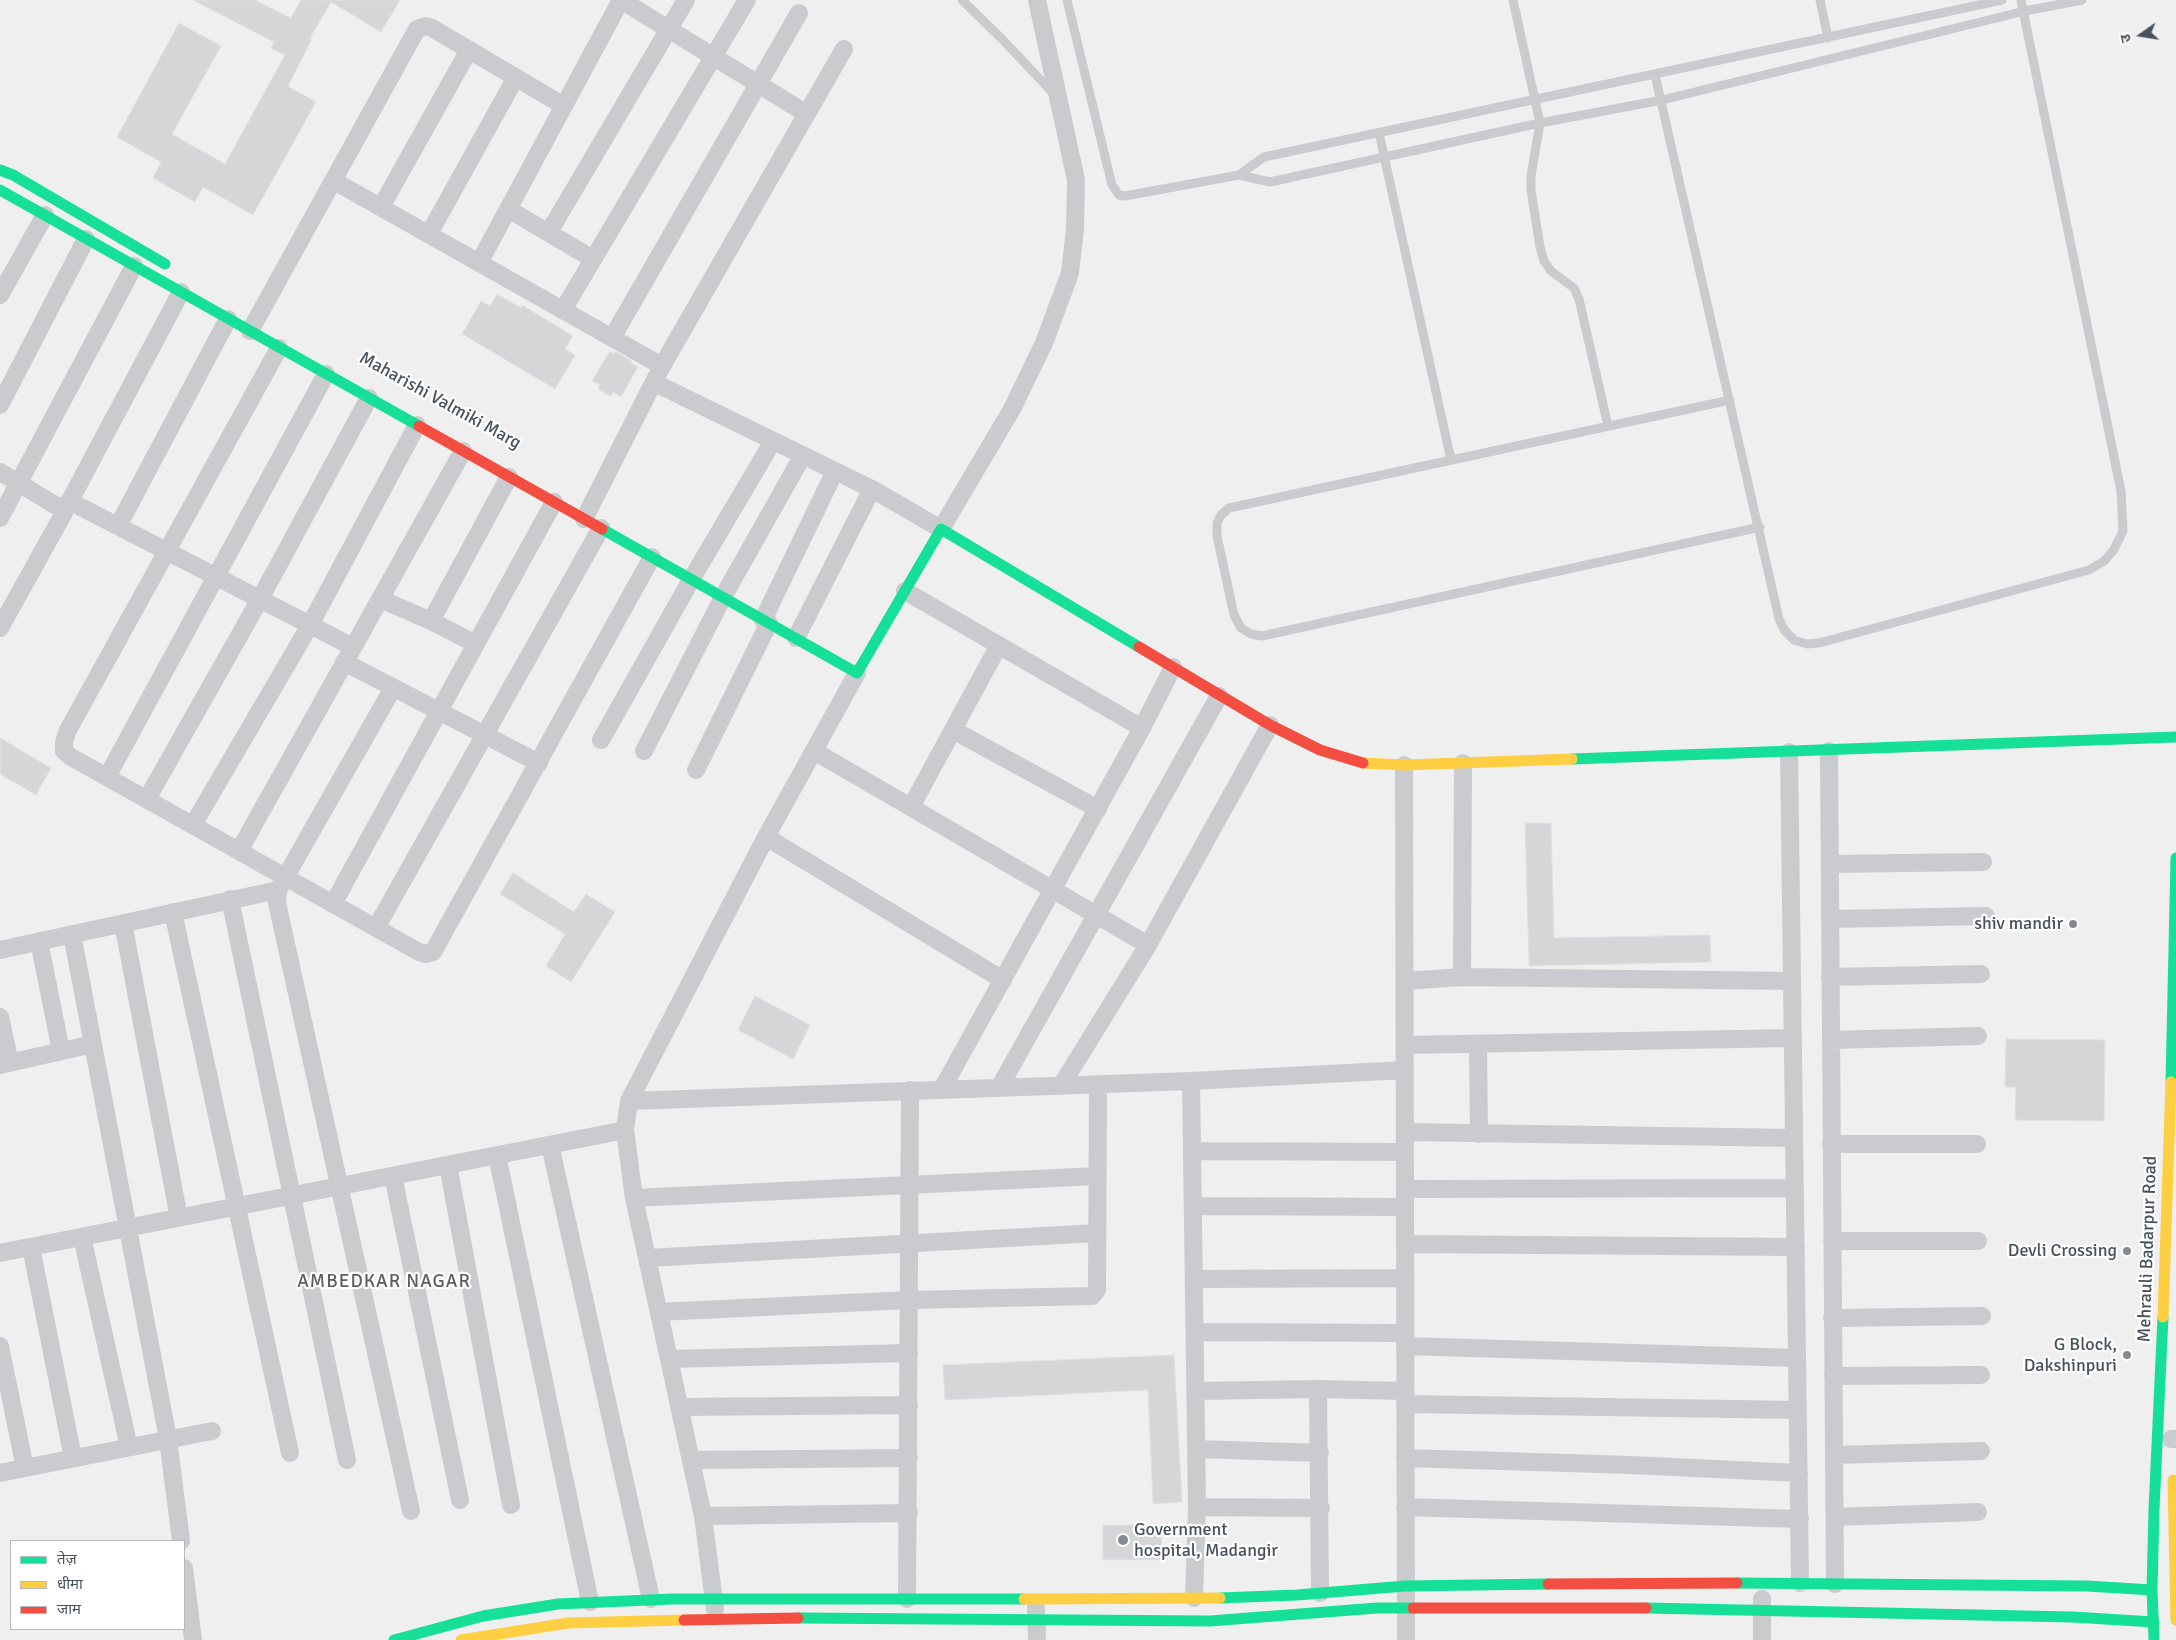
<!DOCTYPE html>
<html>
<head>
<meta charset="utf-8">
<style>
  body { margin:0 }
  #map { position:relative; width:2176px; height:1640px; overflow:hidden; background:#f0efef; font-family:Signika,"Noto Sans Devanagari",sans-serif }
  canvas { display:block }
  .legend { position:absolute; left:10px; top:1540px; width:175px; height:90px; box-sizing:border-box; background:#fff; border:1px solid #b5babe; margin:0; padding:6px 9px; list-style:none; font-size:15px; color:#47525c }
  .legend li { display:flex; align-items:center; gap:10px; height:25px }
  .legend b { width:25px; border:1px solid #b5babe }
  .north { position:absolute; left:2116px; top:10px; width:50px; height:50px; -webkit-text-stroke:4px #fff; paint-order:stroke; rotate:257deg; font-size:14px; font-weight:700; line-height:20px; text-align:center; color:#47525c }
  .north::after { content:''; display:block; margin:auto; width:18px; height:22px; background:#47525c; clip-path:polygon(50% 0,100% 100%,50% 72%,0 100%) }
</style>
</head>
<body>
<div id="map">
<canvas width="2176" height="1640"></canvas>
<ul class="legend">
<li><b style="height:6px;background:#16e098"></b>तेज़</li>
<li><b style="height:6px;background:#ffcf43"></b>धीमा</li>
<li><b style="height:6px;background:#f24e42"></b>जाम</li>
</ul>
<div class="north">उ</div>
</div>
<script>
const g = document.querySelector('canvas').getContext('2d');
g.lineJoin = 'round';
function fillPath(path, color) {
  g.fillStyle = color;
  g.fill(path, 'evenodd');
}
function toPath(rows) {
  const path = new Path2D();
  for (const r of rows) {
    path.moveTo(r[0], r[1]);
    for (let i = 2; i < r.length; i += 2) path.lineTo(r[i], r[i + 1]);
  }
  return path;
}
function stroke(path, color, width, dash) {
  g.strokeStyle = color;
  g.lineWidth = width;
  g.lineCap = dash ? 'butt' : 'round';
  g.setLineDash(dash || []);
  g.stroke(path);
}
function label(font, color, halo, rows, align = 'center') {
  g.font = font + ' Signika,sans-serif';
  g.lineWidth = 4.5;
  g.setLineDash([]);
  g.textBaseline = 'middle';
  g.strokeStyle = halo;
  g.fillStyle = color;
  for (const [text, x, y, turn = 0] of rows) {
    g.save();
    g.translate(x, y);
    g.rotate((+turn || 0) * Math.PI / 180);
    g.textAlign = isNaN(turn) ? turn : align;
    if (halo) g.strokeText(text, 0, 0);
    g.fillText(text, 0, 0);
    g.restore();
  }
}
const building = toPath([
  [193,0,255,0,291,18,301,0,400,0,381,32,331,2,310,38,312,39,288,86,316,102,253,215,203,187,195,202,153,178,161,162,117,137,179,23,221,46,172,134,225,164,285,55,271,48,274,42,193,0],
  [497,294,521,308,522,305,573,336,565,349,575,355,555,389,462,334,481,301,490,306,497,294],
  [610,351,614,354,616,352,632,361,631,363,638,367,621,397,613,392,611,396,598,389,600,385,592,381,610,351],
  [0,738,51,768,36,795,0,774,0,738],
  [1525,823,1551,823,1554,938,1710,935,1711,962,1529,966,1525,823],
  [513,873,574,912,586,894,615,912,571,982,546,966,565,934,500,894,513,873],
  [755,996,810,1025,793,1059,738,1030,755,996],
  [2006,1039,2105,1040,2104,1121,2015,1120,2016,1087,2005,1087,2006,1039],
  [1174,1355,1182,1502,1153,1504,1148,1390,945,1400,943,1365,1174,1355],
  [1103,1525,1161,1525,1162,1560,1103,1560,1103,1525]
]);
fillPath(building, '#d6d6d8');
stroke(building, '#e1e1e2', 1);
stroke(toPath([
  [962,0,1001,38,1055,95],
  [1067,0,1112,185,1119,195,1125,196,1239,175,1270,182,1540,123,1662,100,2025,11,2082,0],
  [1513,0,1540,123,1531,176,1531,190,1540,247,1544,261,1551,271,1574,288,1579,299,1608,426],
  [1820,0,1828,38],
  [1655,75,1779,619,1785,631,1794,640,1807,644,1819,643,2089,570,2104,561,2113,551,2123,531,2121,491,2021,0],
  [1379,133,1451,460],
  [1239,175,1264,157,2002,0],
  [1730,400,1229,508,1221,515,1217,523,1217,536,1234,615,1241,628,1251,634,1262,636,1760,527]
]), '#c9cbce', 9);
stroke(toPath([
  [621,0,807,114],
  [334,181,662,366],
  [381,207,469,50],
  [508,209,593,259],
  [549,232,686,0],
  [429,234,516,77],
  [479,263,621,0],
  [0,295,45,215],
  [563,310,747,0],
  [250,331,417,29,426,26,432,28,564,106],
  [612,338,799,13],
  [279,348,67,732,64,742,64,751,71,757,419,952,426,954,433,952,652,557],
  [655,383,872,489,941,529,1012,409,1044,343,1070,273,1075,229,1076,180,1037,0],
  [0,405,86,239],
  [0,472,65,511,0,628],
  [69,501,353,647],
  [65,510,181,292],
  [0,518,134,266],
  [584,519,662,366,844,49],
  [118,526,228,319],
  [905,591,1142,728],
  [380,599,431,621,476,644],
  [763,620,835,471],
  [431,621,509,477],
  [796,638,872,489],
  [344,662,539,763],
  [393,688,278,890,277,903,411,1511],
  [953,730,1098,809],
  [601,740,691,580,773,441],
  [644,751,723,597,803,455],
  [814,751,1148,945],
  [1829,751,1835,1584],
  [1789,752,1800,1583],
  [1404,765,1406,1640],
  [696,770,769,623],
  [107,777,326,374],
  [147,799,260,599,369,398],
  [911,807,999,645],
  [193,825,310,625,417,425],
  [766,837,1003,980],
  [239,851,463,451],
  [1830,864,1983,862],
  [230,899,347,1460],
  [333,904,554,502],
  [173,912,290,1453],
  [1830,919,1986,916],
  [123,923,179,1218],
  [376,928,601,528],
  [72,934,168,1439,181,1541],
  [39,941,61,1051],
  [0,950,278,890],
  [1462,977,1463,763],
  [1830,977,1981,974],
  [1405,981,1462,977,1792,981],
  [0,1017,10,1063],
  [1831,1040,1978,1036],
  [1478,1044,1479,1134],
  [1405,1045,1793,1038],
  [0,1065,93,1044],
  [1061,1086,1148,945,1270,725],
  [999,1088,1219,696],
  [942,1089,1142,728,1173,667],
  [629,1101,1191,1081],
  [1405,1132,1794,1138],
  [1831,1144,1977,1144],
  [550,1145,651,1599],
  [1192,1151,1405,1152],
  [497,1155,590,1602],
  [448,1165,511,1505],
  [393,1176,460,1500],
  [1405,1189,1795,1188],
  [634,1198,1098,1176],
  [1193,1206,1405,1207],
  [82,1237,129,1447],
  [1832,1241,1978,1241],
  [1405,1244,1796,1247],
  [31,1247,73,1458],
  [0,1253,625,1130],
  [647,1258,1097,1233],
  [1194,1279,1405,1278],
  [659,1312,909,1300,1092,1296,1097,1290,1098,1084],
  [1832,1318,1982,1316],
  [1195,1332,1405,1333],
  [0,1346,25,1468],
  [1405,1346,1797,1358],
  [669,1359,909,1353],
  [1833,1376,1981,1375],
  [1318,1389,1320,1593],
  [1195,1391,1318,1389,1405,1391],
  [1405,1404,1798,1410],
  [680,1407,909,1405],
  [2171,1439,2176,1439],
  [1196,1449,1320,1453],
  [1834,1455,1981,1451],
  [1405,1458,1631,1465,1799,1473],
  [691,1460,909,1458],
  [0,1473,212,1431],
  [1197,1507,1321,1508],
  [1405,1507,1800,1519],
  [703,1516,909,1513],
  [1835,1517,1978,1512],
  [184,1568,193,1640],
  [1194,1598,1197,1507,1191,1081,1405,1070],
  [907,1599,910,1090],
  [1036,1608,1037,1640],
  [715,1609,703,1516,634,1198,625,1130,629,1101,766,837,857,673],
  [1762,1640,1762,1599]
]), '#c9cbce', 18);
stroke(toPath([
  [0,170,13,175,165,264],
  [0,190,419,426],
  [602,529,857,673,941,529,1139,647],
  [1572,759,2176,737],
  [2171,1082,2176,858],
  [1737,1583,2087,1586,2152,1590],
  [1220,1598,1297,1595,1405,1586,1548,1584],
  [1646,1608,2072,1617,2154,1622],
  [798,1618,1210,1621,1377,1608,1413,1608],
  [394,1640,483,1616,558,1604,672,1599,1024,1599],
  [2154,1640,2152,1590,2154,1509,2163,1317]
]), '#16e098', 11);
stroke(toPath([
  [1363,763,1404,765,1572,759],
  [2163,1317,2171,1082],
  [2173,1480,2176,1620],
  [1024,1599,1220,1598],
  [461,1640,568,1623,684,1620]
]), '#ffcf43', 11);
stroke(toPath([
  [419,426,602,529],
  [1139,647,1270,725,1320,750,1363,763],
  [1548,1584,1737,1583],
  [1413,1608,1646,1608],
  [684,1620,798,1618]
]), '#f24e42', 11);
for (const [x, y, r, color] of [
  [2073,924,5,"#82898f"],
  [2127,1251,5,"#82898f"],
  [2127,1355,5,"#82898f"],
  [1123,1540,6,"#82898f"]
]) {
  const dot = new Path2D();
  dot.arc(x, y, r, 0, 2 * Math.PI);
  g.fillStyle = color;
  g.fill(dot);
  stroke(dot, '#fff', 2);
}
label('18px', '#47525c', '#fff', [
  ["Maharishi Valmiki Marg",440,401,29],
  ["Mehrauli Badarpur Road",2148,1249,-88]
]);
label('18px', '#47525c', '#fff', [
  ["shiv mandir",2063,924],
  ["Devli Crossing",2117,1251],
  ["G Block,",2117,1345],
  ["Dakshinpuri",2117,1366],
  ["Government",1134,1530,"left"],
  ["hospital, Madangir",1134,1551,"left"]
], 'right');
g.letterSpacing = '1px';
label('19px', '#5b5f63', '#fff', [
  ["AMBEDKAR NAGAR",384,1282]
]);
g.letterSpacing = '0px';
</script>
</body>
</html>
